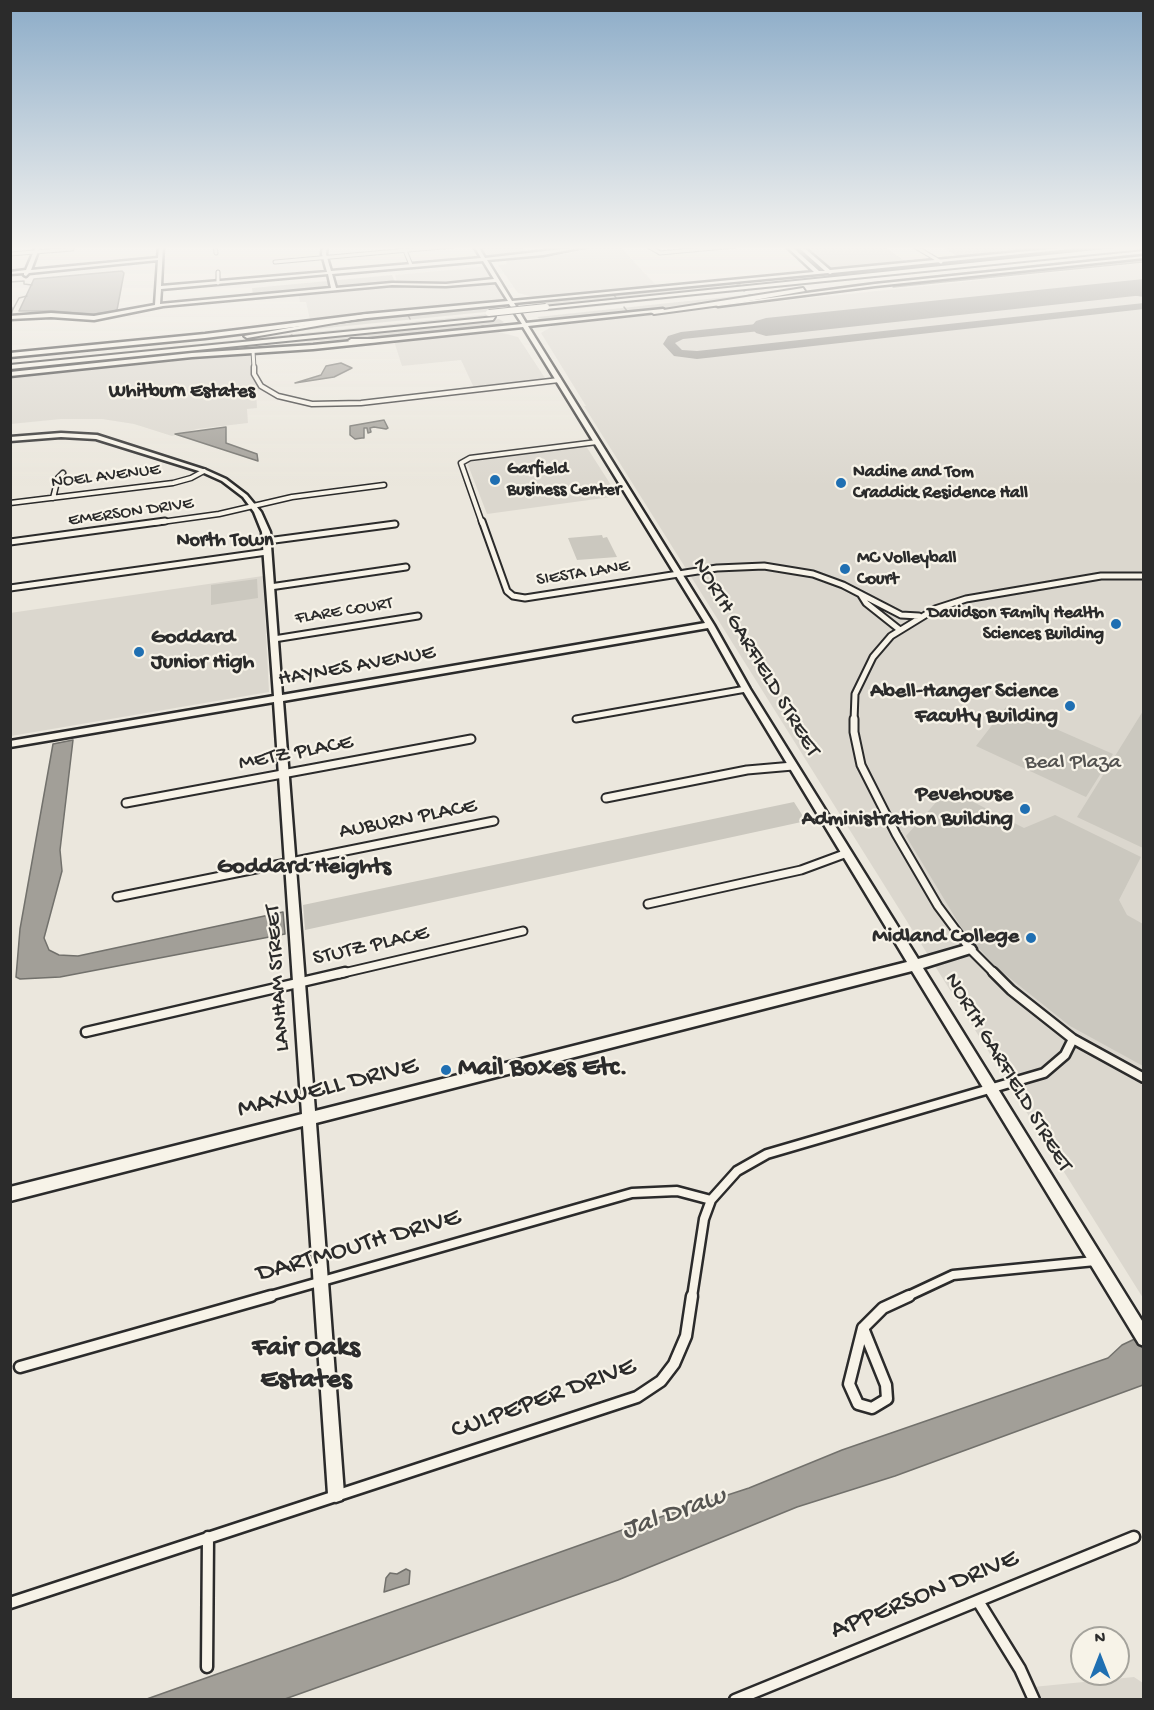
<!DOCTYPE html>
<html>
<head>
<meta charset="utf-8">
<style>
  body { margin:0 }
  #map { position:relative; width:1154px; height:1710px; overflow:hidden; background:#ebe7dd; font-family:"Gochi Hand",sans-serif }
  canvas { display:block }
  .frame { position:absolute; inset:0; border:12px solid #2b2b2b; pointer-events:none }
  .north { position:absolute; left:1070px; top:1626px; width:60px; height:60px; box-sizing:border-box; background:#f7f3e8; border:2px solid #a5a39c; border-radius:50%; rotate:0deg; font-size:16px; font-weight:700; line-height:24px; text-align:center; color:#2b2b2b }
  .north::after { content:''; display:block; margin:auto; width:21px; height:27px; background:#1f6fb2; clip-path:polygon(50% 0,100% 100%,50% 72%,0 100%) }
</style>
</head>
<body>
<div id="map">
<canvas width="1154" height="1710"></canvas>
<div class="frame"></div>
<div class="north">N</div>
</div>
<script>
const g = document.querySelector('canvas').getContext('2d');
g.lineJoin = 'round';
function fillPath(path, color) {
  g.fillStyle = color;
  g.fill(path, 'evenodd');
}
function toPath(rows) {
  const path = new Path2D();
  for (const r of rows) {
    path.moveTo(r[0], r[1]);
    for (let i = 2; i < r.length; i += 2) path.lineTo(r[i], r[i + 1]);
  }
  return path;
}
function stroke(path, color, width, dash) {
  g.strokeStyle = color;
  g.lineWidth = width;
  g.lineCap = dash ? 'butt' : 'round';
  g.setLineDash(dash || []);
  g.stroke(path);
}
function label(font, color, halo, rows, align = 'center') {
  g.font = font + ' "Gochi Hand",sans-serif';
  g.lineWidth = 4.5;
  g.setLineDash([]);
  g.textBaseline = 'middle';
  g.strokeStyle = halo;
  g.fillStyle = color;
  for (const [text, x, y, turn = 0] of rows) {
    g.save();
    g.translate(x, y);
    g.rotate((+turn || 0) * Math.PI / 180);
    g.textAlign = isNaN(turn) ? turn : align;
    if (halo) g.strokeText(text, 0, 0);
    g.fillText(text, 0, 0);
    g.restore();
  }
}
fillPath(toPath([
  [476,246,521,246,527,255,484,259],
  [596,246,619,246,657,286,537,298,518,293,498,265,507,264,506,261,566,254],
  [1143,263,1143,1298,584,406,586,406,541,333,554,325],
  [489,266,510,300,310,320,306,302,300,302,298,293,397,283,395,275],
  [495,331,518,337,547,381,475,390,461,360,402,366,394,341],
  [254,353,255,377,265,389,256,391,257,408,247,409,248,423,197,429,172,436,134,424,102,419,61,419,11,424,10,377],
  [586,446,618,496,487,514,468,465,469,462],
  [263,576,269,692,11,736,10,613],
  [1134,1677,1143,1683,1143,1699,1023,1700,1033,1687]
]), '#dbd7ce');
fillPath(toPath([
  [804,246,883,246,908,263,830,271],
  [941,246,1052,246,1055,248,960,258],
  [1143,248,1143,250,795,286,544,312,542,309],
  [1143,253,1143,255,870,285,754,300,852,284],
  [936,264,939,266,808,279,709,284],
  [392,275,395,282,253,295,252,288],
  [714,285,749,285,546,306,534,307,532,305,537,301],
  [801,289,704,305,550,321,542,321,537,317],
  [488,305,496,309,494,309,495,311,277,333,344,320],
  [490,314,492,317,11,366,11,363],
  [499,319,504,322,496,326,392,337,279,343],
  [318,322,216,338,11,359,11,356],
  [328,343,328,344,11,372,10,370,188,352],
  [602,535,603,538,607,537,617,557,577,560,568,538],
  [257,579,258,598,211,605,211,585],
  [1006,707,1113,754,1086,797,976,746],
  [1143,711,1143,848,1077,817],
  [948,789,1024,828,1055,815,1141,857,1119,900,1127,915,1143,924,1143,1066,1070,1026,996,967,964,932,906,836],
  [794,802,806,821,305,930,303,905]
]), '#cbc8bf');
const water = toPath([
  [1143,259,1143,262,893,287,894,285,1143,259],
  [122,271,124,273,117,310,112,312,93,314,53,311,19,311,34,279,122,271],
  [341,363,352,368,334,377,295,383,321,375,326,366,341,363],
  [384,420,388,428,386,429,374,427,370,428,371,432,368,433,367,428,364,428,364,438,362,438,355,439,350,435,350,426,384,420],
  [226,427,226,443,257,454,258,461,175,434,226,427],
  [73,740,60,850,62,871,44,938,49,950,59,955,78,956,283,912,285,934,60,977,20,979,16,977,20,929,53,744,73,740],
  [1143,1335,1143,1385,895,1476,797,1507,618,1580,285,1699,144,1700,642,1523,749,1488,842,1450,1108,1358,1122,1345,1143,1335],
  [406,1569,410,1571,409,1584,384,1592,386,1578,390,1573,397,1574,406,1569]
]);
fillPath(water, '#a29f98');
stroke(water, '#72716c', 1.5);
stroke(toPath([
  [793,246,821,271],
  [1056,251,1059,251],
  [1044,253,1050,252],
  [1027,254,1029,255,1024,255,1027,254],
  [1125,256,1126,256,1130,257,1126,257,1125,256],
  [970,260,979,259],
  [1080,262,1085,261],
  [946,263,949,265,936,264,946,263],
  [910,266,916,266],
  [1011,269,1018,268],
  [879,270,887,269],
  [823,274,836,275],
  [965,274,970,274],
  [10,282,24,281,24,284,32,285],
  [879,282,880,283,875,283,879,282],
  [737,285,740,285,738,286,737,285],
  [743,290,746,290,744,291,743,290],
  [613,294,617,299],
  [749,295,751,295,752,296,750,296,749,295],
  [474,307,477,307,475,308,474,307],
  [624,307,627,311],
  [10,315,19,298,27,296],
  [408,315,410,319],
  [482,326,484,326,484,327,482,327,482,326],
  [292,335,292,336,290,336,292,335],
  [291,345,294,345,291,346,291,345]
]), '#72716c', 1.5);
fillPath(toPath([
  [1117,287,1144,291,1144,297,1113,292,1113,288,1117,287],
  [1144,303,1144,309,697,359,674,356,663,344,668,336,681,332,766,323,772,327,770,330,683,339,675,343,682,350,697,351,1144,303]
]), '#8b8984');
fillPath(toPath([
  [1144,279,1144,295,766,336,756,333,751,327,756,321,766,318,1144,279]
]), '#8b8984');
const streetFar5 = toPath([
  [215,246,216,253],
  [648,246,660,253,735,246],
  [914,246,941,262],
  [404,248,411,265],
  [10,254,72,249],
  [275,262,453,246],
  [218,272,218,283],
  [10,308,10,313],
  [253,351,254,368]
]);
const streetFar4 = toPath([
  [254,367,254,374,261,386,278,396,312,404,361,403,559,380],
  [53,498,58,478,63,473],
  [10,503,173,483,191,478,204,471],
  [154,523,219,514,292,497,384,485],
  [482,523,461,463,470,458,597,442]
]);
const streetFar3 = toPath([
  [482,521,507,591,513,596,525,598,717,568,764,566,813,574,843,585,901,615,919,616],
  [267,541,395,524],
  [10,542,165,521],
  [270,587,406,567],
  [10,588,267,552],
  [861,595,866,603,900,630],
  [274,639,418,616],
  [576,719,746,689],
  [854,721,855,694,873,657,891,636,935,609,966,599,1101,576,1144,576]
]);
const streetFar2 = toPath([
  [854,719,854,732,861,765,896,834,938,906,970,949,995,974],
  [606,798,747,770,793,766],
  [126,803,471,739],
  [117,897,494,821],
  [648,904,801,870,847,853],
  [339,974,523,931]
]);
const streetFar1 = toPath([
  [993,972,1011,990,1073,1039,1144,1078],
  [86,1032,345,972],
  [266,1297,632,1193,677,1191,711,1200],
  [692,1297,704,1219,711,1200,737,1171,767,1154,1044,1073,1065,1055,1073,1039],
  [906,1297,953,1275,1095,1261]
]);
const street = toPath([
  [863,1328,886,1385,887,1399,872,1408,858,1404,849,1384,863,1328],
  [863,1328,883,1308,909,1296],
  [20,1367,271,1296],
  [978,1601,1020,1669,1034,1700],
  [10,1603,637,1397,661,1381,674,1364,686,1336,692,1296],
  [207,1667,208,1537],
  [735,1700,1134,1537]
]);
const secondary = toPath([
  [36,246,40,246,31,270,158,258,159,246,163,246,161,286,327,272,322,254,323,246,327,246,326,254,331,271,481,258,474,246,478,246,485,258,589,246,543,255,487,260,512,301,814,272,786,246,791,246,819,271,825,271,797,246,802,246,830,270,1082,246,1100,246,832,273,830,274,828,273,514,303,526,323,663,309,666,311,528,326,714,625,750,689,918,959,970,944,974,946,976,949,974,952,923,968,1144,1324,1144,1346,1139,1344,912,971,316,1123,344,1494,342,1500,336,1502,330,1500,328,1494,303,1126,10,1201,10,1187,302,1114,274,702,10,747,10,741,274,696,262,532,254,512,243,497,222,481,202,472,96,439,61,437,10,441,10,437,61,433,97,435,206,470,226,479,247,495,261,512,270,532,282,695,705,623,523,327,313,349,192,357,10,376,10,372,192,353,313,345,522,324,509,304,367,318,205,338,10,357,10,353,205,334,367,314,508,301,496,282,446,286,392,285,163,306,94,320,51,317,10,319,10,316,51,313,94,316,155,305,158,260,29,273,26,276,24,275,24,273,10,274,10,272,26,270,36,246],
  [483,261,494,279,446,284,392,283,336,288,332,274,483,261],
  [328,274,331,288,160,304,161,289,328,274],
  [708,628,742,689,907,962,315,1111,283,701,708,628],
  [1144,256,1144,258,875,286,718,306,716,305,875,284,1144,256]
]);
const highway = toPath([
  [1135,246,1144,246,1144,249,546,309,543,307,1135,246],
  [803,288,805,291,743,302,654,314,651,312,803,288],
  [367,314,369,317,247,338,244,336,367,314],
  [495,317,493,320,10,369,10,365,495,317],
  [376,339,378,342,351,343,348,341,351,339,376,339]
]);
stroke(streetFar5, '#2b2b2b', 5);
stroke(streetFar4, '#2b2b2b', 7);
stroke(streetFar3, '#2b2b2b', 9);
stroke(streetFar2, '#2b2b2b', 11);
stroke(streetFar1, '#2b2b2b', 13);
stroke(street, '#2b2b2b', 15);
stroke(secondary, '#2b2b2b', 5);
stroke(highway, '#2b2b2b', 4);
stroke(streetFar5, '#f7f3e8', 3);
stroke(streetFar4, '#f7f3e8', 4);
stroke(streetFar3, '#f7f3e8', 5);
stroke(streetFar2, '#f7f3e8', 7);
stroke(streetFar1, '#f7f3e8', 8);
stroke(street, '#f7f3e8', 10);
fillPath(secondary, '#f7f3e8');
fillPath(highway, '#f7f3e8');
const highwayBridge = toPath([
  [489,313,546,307]
]);
stroke(highwayBridge, '#2b2b2b', 8, []);
stroke(highwayBridge, '#f7f3e8', 6);
const sky = g.createLinearGradient(0, 0, 0, 486);
sky.addColorStop(0, '#8cacc8');
sky.addColorStop(0.51, '#f6f4f0');
sky.addColorStop(1, '#f6f4f000');
g.fillStyle = sky;
g.fillRect(0, 0, 1154, 486);
for (const [x, y, r, color] of [
  [495,480,6,"#1f6fb2"],
  [841,483,6,"#1f6fb2"],
  [845,569,6,"#1f6fb2"],
  [1116,624,6,"#1f6fb2"],
  [139,652,6,"#1f6fb2"],
  [1070,706,6,"#1f6fb2"],
  [1025,809,6,"#1f6fb2"],
  [1031,938,6,"#1f6fb2"],
  [446,1070,6,"#1f6fb2"]
]) {
  const dot = new Path2D();
  dot.arc(x, y, r, 0, 2 * Math.PI);
  g.fillStyle = color;
  g.fill(dot);
  stroke(dot, '#f7f3e8', 2);
}
label('bold 18px', '#2b2b2b', '#f7f3e8', [
  ["Garfield",507,470],
  ["Business Center",507,491],
  ["Nadine and Tom",853,473],
  ["Craddick Residence Hall",853,494],
  ["MC Volleyball",857,559],
  ["Court",857,580],
  ["Davidson Family Health",1104,614,"right"],
  ["Sciences Building",1104,635,"right"]
], 'left');
label('18px', '#2b2b2b', '#f7f3e8', [
  ["NOEL AVENUE",106,477,-7],
  ["EMERSON DRIVE",131,513,-8],
  ["SIESTA LANE",583,574,-9],
  ["FLARE COURT",344,612,-9]
]);
label('bold 20px', '#2b2b2b', '#f7f3e8', [
  ["Whitburn Estates",182,393],
  ["North Town",225,542]
]);
label('bold 22px', '#2b2b2b', '#f7f3e8', [
  ["Goddard",151,639,"left"],
  ["Junior High",151,664,"left"],
  ["Abell-Hanger Science",1058,693],
  ["Faculty Building",1058,718],
  ["Pevehouse",1013,796],
  ["Administration Building",1013,821],
  ["Midland College",1019,938]
], 'right');
label('22px', '#2b2b2b', '#f7f3e8', [
  ["NORTH GARFIELD STREET",755,658,59],
  ["HAYNES AVENUE",357,667,-10],
  ["METZ PLACE",296,754,-11],
  ["AUBURN PLACE",408,820,-11],
  ["STUTZ PLACE",371,947,-13],
  ["LANHAM STREET",279,978,-94],
  ["NORTH GARFIELD STREET",1007,1073,59]
]);
label('22px', '#535250', '#f7f3e8', [
  ["Beal Plaza",1073,764]
]);
label('bold 24px', '#2b2b2b', '#f7f3e8', [
  ["Goddard Heights",304,868]
]);
label('bold 27px', '#2b2b2b', '#f7f3e8', [
  ["Mail Boxes Etc.",458,1070]
], 'left');
label('27px', '#2b2b2b', '#f7f3e8', [
  ["MAXWELL DRIVE",328,1089,-14],
  ["DARTMOUTH DRIVE",359,1247,-16],
  ["CULPEPER DRIVE",544,1400,-20],
  ["APPERSON DRIVE",925,1596,-22]
]);
label('bold 28px', '#2b2b2b', '#f7f3e8', [
  ["Fair Oaks",306,1350],
  ["Estates",306,1382]
]);
label('italic 28px', '#555451', '#f7f3e8', [
  ["Jal Draw",674,1515,-20]
]);
</script>
</body>
</html>
